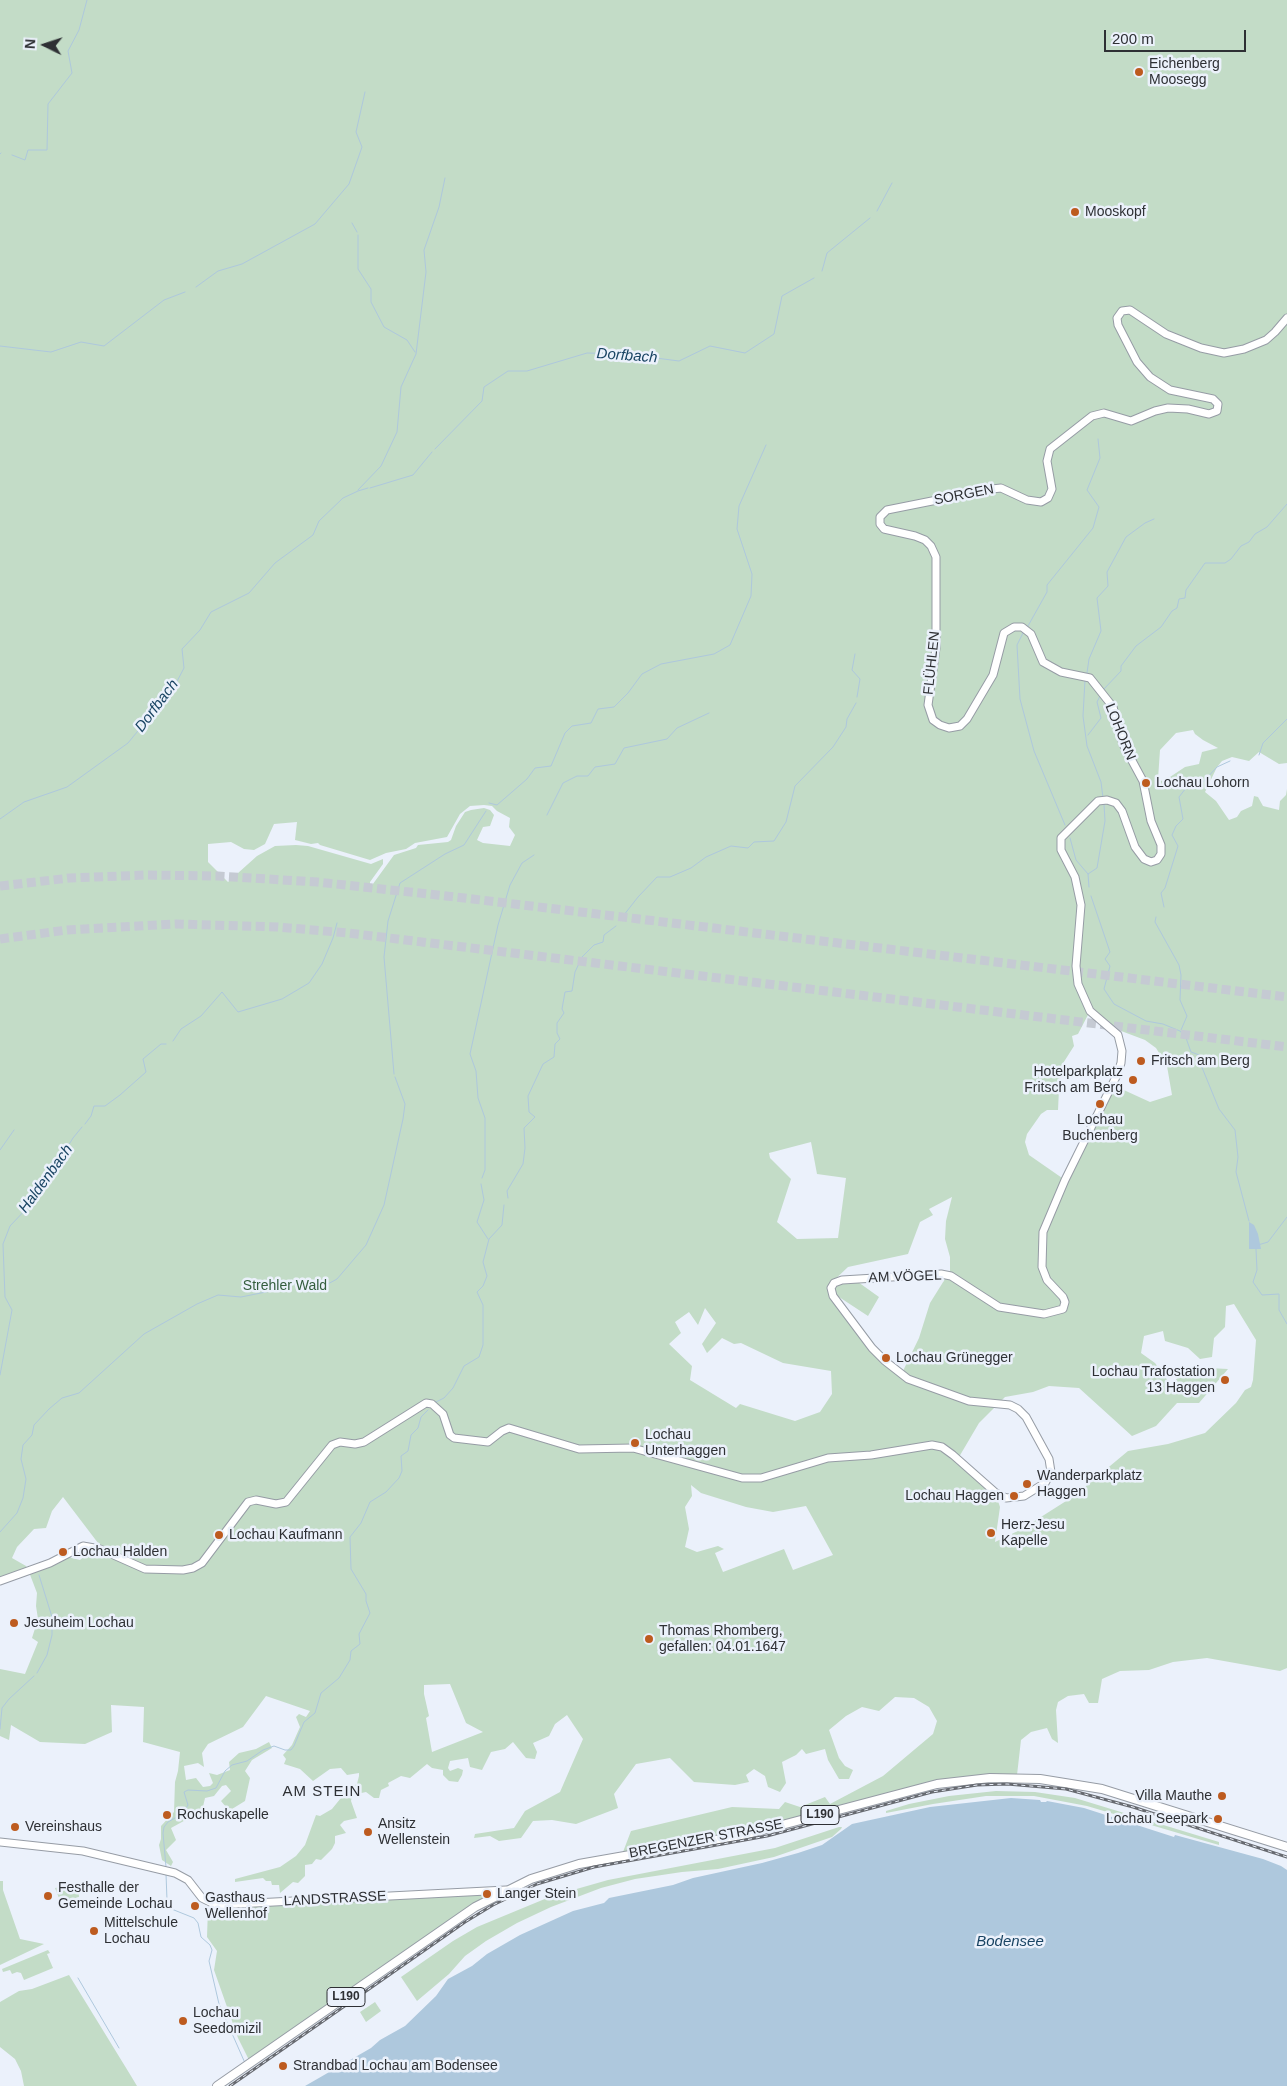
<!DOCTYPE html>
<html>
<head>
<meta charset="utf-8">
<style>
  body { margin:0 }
  #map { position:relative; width:1287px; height:2086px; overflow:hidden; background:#ebf1fb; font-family:Helvetica,sans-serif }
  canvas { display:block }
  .north { position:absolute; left:20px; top:20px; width:50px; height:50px; -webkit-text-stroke:4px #ebf1fb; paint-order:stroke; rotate:274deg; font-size:14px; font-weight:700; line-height:20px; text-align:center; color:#2e3034 }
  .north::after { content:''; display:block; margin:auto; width:18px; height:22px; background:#2e3034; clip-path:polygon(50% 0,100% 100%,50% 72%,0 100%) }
  .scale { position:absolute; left:1104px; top:30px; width:142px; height:22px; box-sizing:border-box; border:2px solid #2e3034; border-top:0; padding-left:6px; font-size:15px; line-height:18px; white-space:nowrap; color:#2e3034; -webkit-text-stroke:4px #ebf1fb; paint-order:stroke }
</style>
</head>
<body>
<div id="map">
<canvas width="1287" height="2086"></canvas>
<div class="north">N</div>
<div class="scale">200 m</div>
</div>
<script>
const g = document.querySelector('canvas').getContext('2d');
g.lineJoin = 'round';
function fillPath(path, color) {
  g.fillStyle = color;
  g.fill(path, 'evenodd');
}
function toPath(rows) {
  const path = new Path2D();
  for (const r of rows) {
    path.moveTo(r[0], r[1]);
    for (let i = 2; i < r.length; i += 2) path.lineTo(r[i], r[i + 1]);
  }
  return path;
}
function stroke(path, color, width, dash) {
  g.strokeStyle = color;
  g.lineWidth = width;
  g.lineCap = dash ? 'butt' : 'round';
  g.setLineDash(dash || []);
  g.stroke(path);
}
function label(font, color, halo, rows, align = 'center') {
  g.font = font + ' Helvetica,sans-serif';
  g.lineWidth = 5;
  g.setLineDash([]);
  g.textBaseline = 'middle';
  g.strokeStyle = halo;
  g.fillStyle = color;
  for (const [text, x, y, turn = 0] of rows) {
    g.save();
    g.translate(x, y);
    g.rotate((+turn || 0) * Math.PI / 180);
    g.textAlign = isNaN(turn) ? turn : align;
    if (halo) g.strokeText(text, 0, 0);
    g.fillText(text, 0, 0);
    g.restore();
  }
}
fillPath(toPath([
  [0,0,1287,0,1287,763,1279,764,1259,752,1249,761,1232,757,1222,761,1217,767,1205,792,1216,801,1229,820,1237,817,1241,811,1252,806,1254,796,1258,797,1263,806,1279,810,1280,801,1286,795,1287,789,1287,1668,1280,1671,1207,1658,1173,1662,1149,1670,1120,1671,1102,1679,1098,1703,1089,1703,1084,1694,1068,1696,1058,1702,1056,1710,1058,1743,1052,1739,1047,1728,1031,1732,1021,1740,1017,1775,953,1779,782,1822,734,1833,623,1852,631,1831,732,1807,779,1809,785,1802,800,1807,825,1797,830,1804,883,1776,933,1734,937,1721,929,1707,914,1698,895,1697,879,1711,862,1707,846,1716,829,1730,839,1758,845,1766,853,1770,849,1779,839,1779,828,1760,825,1749,806,1754,802,1749,796,1755,782,1762,786,1783,780,1792,768,1787,765,1776,754,1769,746,1775,749,1782,735,1785,694,1782,670,1758,636,1764,614,1794,618,1808,576,1824,552,1820,533,1821,521,1838,499,1841,490,1836,474,1838,475,1834,514,1828,525,1811,560,1792,583,1739,567,1715,555,1724,549,1736,533,1743,537,1752,535,1759,526,1758,513,1742,505,1749,491,1752,482,1770,470,1767,468,1758,450,1761,448,1768,450,1771,458,1768,463,1770,462,1775,458,1782,449,1781,443,1775,443,1770,432,1768,427,1764,410,1778,401,1776,388,1783,389,1786,381,1790,379,1798,374,1798,366,1792,352,1795,351,1801,357,1818,344,1821,340,1825,346,1833,335,1836,335,1843,332,1849,321,1860,316,1859,312,1864,305,1865,305,1876,298,1883,293,1882,280,1893,279,1885,272,1885,271,1881,266,1881,263,1878,235,1882,235,1879,280,1867,296,1856,305,1845,316,1815,320,1816,332,1809,349,1788,357,1784,359,1776,359,1773,347,1775,341,1768,330,1769,313,1781,300,1769,284,1764,286,1759,283,1755,292,1745,300,1727,296,1717,299,1714,306,1717,310,1711,266,1696,243,1727,208,1744,202,1753,204,1767,198,1763,184,1766,186,1780,196,1778,203,1787,210,1786,213,1783,209,1773,217,1775,230,1770,229,1762,239,1753,256,1749,269,1742,272,1748,252,1760,245,1771,250,1778,245,1801,232,1809,226,1807,221,1801,231,1791,226,1785,222,1786,214,1796,205,1798,202,1811,171,1828,176,1840,166,1850,173,1862,171,1866,162,1860,159,1845,161,1839,161,1826,174,1812,175,1782,178,1771,180,1752,143,1742,144,1707,111,1705,112,1732,85,1744,40,1742,11,1725,9,1740,0,1736,0,1669,25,1674,38,1642,32,1638,38,1619,36,1606,37,1593,29,1572,0,1581],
  [1193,730,1195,734,1203,740,1218,748,1202,752,1199,764,1185,767,1164,781,1154,780,1158,779,1160,750,1176,733],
  [484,805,492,806,497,811,510,818,509,827,515,835,510,846,483,843,477,840,483,827,490,826,494,815,490,810,484,808,471,810,465,812,456,826,451,840,448,842,418,845,416,848,394,855,370,888,370,882,383,864,383,859,371,864,308,846,296,845,275,846,257,856,228,882,208,862,208,844,231,842,244,849,254,850,265,844,274,824,297,822,295,840,311,844,318,843,320,845,370,860,386,853,406,849,415,843,447,837,460,814,470,806],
  [1090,1011,1108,1026,1145,1040,1156,1048,1167,1066,1172,1095,1150,1102,1115,1086,1065,1180,1029,1155,1025,1142,1027,1134,1041,1114,1047,1110,1058,1110,1060,1068,1074,1046,1072,1036,1078,1034],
  [811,1142,817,1174,846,1178,838,1238,797,1239,777,1222,791,1179,770,1158,769,1153],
  [952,1197,946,1221,945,1239,950,1257,950,1271,930,1303,919,1338,902,1373,886,1365,868,1347,828,1293,828,1286,848,1267,908,1254,920,1222,933,1215,929,1209],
  [1234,1304,1256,1340,1253,1380,1251,1387,1245,1390,1236,1403,1205,1433,1168,1444,1128,1451,1074,1496,1022,1529,995,1542,1000,1507,997,1498,940,1449,925,1447,872,1457,828,1460,813,1463,795,1470,793,1469,813,1461,828,1458,871,1455,899,1447,928,1443,939,1443,959,1457,979,1423,1005,1397,1033,1392,1049,1386,1079,1388,1132,1436,1156,1426,1177,1403,1199,1403,1228,1369,1208,1368,1182,1373,1171,1385,1155,1363,1141,1353,1144,1336,1163,1331,1165,1341,1188,1348,1200,1359,1212,1357,1214,1338,1225,1327,1226,1306],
  [705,1308,716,1323,702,1344,707,1353,722,1338,734,1344,741,1343,783,1363,831,1371,832,1394,820,1412,795,1421,740,1404,736,1408,690,1380,692,1366,669,1344,681,1333,675,1322,689,1312,698,1325],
  [691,1485,701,1493,746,1507,773,1512,806,1506,833,1555,793,1570,784,1549,723,1572,715,1553,724,1549,718,1546,697,1552,685,1547,689,1529,685,1507,692,1496],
  [63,1497,98,1543,80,1560,64,1556,29,1571,26,1566,12,1558,17,1547,34,1529,46,1528,52,1511],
  [450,1684,466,1723,483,1732,432,1752,426,1718,429,1716,424,1694,424,1685],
  [858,1282,879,1297,868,1316,839,1297,837,1298,834,1290,838,1283],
  [996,1791,1035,1792,1075,1798,1219,1842,1219,1845,1205,1841,1087,1806,1034,1796,986,1796,933,1804,886,1813,886,1811,909,1804,949,1796],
  [839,1827,842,1827,841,1829,832,1837,774,1857,718,1869,682,1872,635,1879,601,1888,551,1907,517,1923,486,1941,465,1956,449,1974,417,2001,401,1977,453,1941,477,1927,552,1896,608,1880,775,1848],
  [0,1881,3,1881,3,1890,20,1939,44,1944,0,1965],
  [78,1884,79,1897,61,1903,55,1888],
  [483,1894,486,1896,249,2060,238,2038,214,1970,217,1951,207,1937,208,1908,219,1910,219,1908],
  [48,1950,50,1953,47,1954,53,1968,24,1980,21,1973,17,1972,12,1974,10,1970,3,1972,2,1969],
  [69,1975,131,2076,137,2086,24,2086,21,2071,15,2059,0,2047,0,2002,19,1991,32,1989],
  [375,2002,381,2011,366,2022,360,2012]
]), '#c3dcc7');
fillPath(toPath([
  [1249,1222,1254,1225,1258,1234,1261,1249,1249,1249],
  [1011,1798,1040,1800,1041,1802,1046,1802,1047,1801,1084,1808,1174,1837,1175,1835,1263,1859,1281,1866,1287,1870,1287,2086,305,2086,371,2048,380,2040,405,2026,436,1996,448,1979,472,1966,487,1954,520,1935,573,1911,604,1903,609,1898,673,1885,693,1878,762,1863,798,1853,822,1845,852,1824,930,1807]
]), '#aec8dd');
stroke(toPath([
  [0,154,1,153],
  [12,155,25,160,28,150,47,150,48,104,72,73,68,51,79,30,87,0],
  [877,211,892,183],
  [352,223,357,232],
  [358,235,358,269,371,289,371,302,384,327,407,340,415,352],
  [822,271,827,253,870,218],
  [196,287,218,271,242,264,315,224,349,184,362,147,356,132,365,92],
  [0,346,51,352,81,342,104,346,164,300,185,292],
  [435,449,482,401,484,387,508,371,527,371,587,353,625,354,679,361,710,346,745,353,774,334,782,296,814,278],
  [370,488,413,475,432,452],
  [358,490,381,466,397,432,401,387,416,354,426,272,424,250,439,207,445,178],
  [1028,626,1047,592,1047,585,1093,528,1099,507,1087,490,1100,458,1098,439],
  [1023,633,1017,645,1020,699,1034,751,1065,825],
  [855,654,852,670,860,679,857,697],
  [1087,673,1089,659,1101,631,1097,598,1108,586,1107,572,1126,537,1145,523,1154,519],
  [1085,680,1083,716,1087,746,1101,782,1103,798],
  [1104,689,1121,671,1121,666,1136,646,1161,627,1172,611,1177,608,1179,599,1185,598,1186,590,1205,563,1225,563,1231,559,1241,546,1249,542,1255,534,1267,527,1287,504],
  [1088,735,1101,718,1097,702,1101,694],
  [1259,755,1263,743,1287,719],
  [489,803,497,805,527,779,535,768,551,766,565,733,572,726,591,723,598,709,614,707,628,693,642,674,661,664,714,654,730,645,751,596,752,574,737,529,739,506,766,445],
  [547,815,563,783,577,776,588,776,595,767,615,764,624,748,667,739,677,728,709,713],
  [0,819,24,802,67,787,128,743,174,687,184,668,182,649,200,630,211,612,249,593,275,563,313,535,319,521,343,498,358,491,368,488],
  [1070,838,1076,860,1088,874],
  [1089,887,1088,874,1097,868,1105,821,1104,804],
  [1091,896,1110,952,1105,959,1110,966,1104,989,1114,1004,1146,1021,1163,1024,1180,1031,1186,1038,1191,1052,1202,1056,1201,1065,1219,1109,1235,1130,1238,1157,1236,1172,1249,1221],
  [1164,907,1161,893,1165,888,1178,846,1172,835,1176,826,1183,819,1179,797,1186,788,1202,783,1217,767,1230,761],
  [1156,917,1155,922,1179,965,1181,975,1180,1000,1187,1016,1181,1030],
  [620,920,638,897,657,877,670,877,691,868,706,857,731,846,748,848,754,842,774,841,786,822,795,786,833,747,846,727,847,719,856,703],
  [173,1041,181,1029,201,1016,222,992,238,1012,282,999,309,983,322,964,333,938,337,923],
  [394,1074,384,957,388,921,400,883,445,854,464,845,486,811],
  [85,1124,91,1116,94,1106,105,1106,120,1095,146,1072,143,1059,161,1044,166,1044],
  [0,1150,14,1130],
  [482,1178,485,1170,485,1118,478,1098,476,1071,470,1054,498,925,510,885,522,863,534,855],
  [481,1184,484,1200,477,1222,488,1239],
  [508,1198,507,1191,523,1164,525,1148,524,1128,535,1117,529,1112,528,1096,543,1064,554,1057,555,1044,560,1039,557,1033,557,1023,564,1013,562,1009,565,992,572,991,575,972,582,957,594,945,603,942,604,935,616,926],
  [1258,1245,1268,1242,1287,1217],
  [1256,1249,1257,1270,1253,1282,1262,1295,1279,1294,1279,1310,1287,1324],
  [0,1375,12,1310,5,1297,3,1244,10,1226,28,1207,37,1189,50,1175,73,1138,82,1127],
  [436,1402,444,1398,453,1388,464,1366,479,1357,483,1345,483,1305,477,1292,483,1286,487,1276,483,1262,489,1239,502,1225,504,1205],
  [0,1532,17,1513,23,1498,26,1479,21,1459,23,1445,32,1435,34,1425,49,1409,62,1398,79,1393,144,1334,197,1304,218,1295,241,1297,271,1291,293,1284,326,1285,337,1279,366,1245,384,1205,403,1119,405,1104,395,1077],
  [37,1673,47,1655,52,1635,52,1617,39,1575],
  [0,1729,2,1708,9,1699,34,1676],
  [166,1867,163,1833,164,1827,168,1822,182,1814,188,1805,184,1792,188,1790,207,1791,216,1788,225,1771,232,1765,247,1761,263,1750,274,1746,285,1750,291,1750,294,1746,304,1722,315,1713,321,1693,339,1678,350,1660,351,1651,360,1644,359,1634,370,1613,366,1601,366,1594,351,1569,350,1537,361,1523,370,1502,386,1492,399,1478,402,1471,401,1456,408,1451,411,1435,418,1428,421,1417,428,1410],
  [166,1874,167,1900,169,1908,194,1918,198,1923,201,1937,210,1945,212,1950,209,1961,219,2004,245,2063],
  [78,1978,119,2048]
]), '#aec8dd', 1);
stroke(toPath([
  [0,886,70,878,146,875,218,876,317,882,456,897,1287,997],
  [0,939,67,930,176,924,278,927,348,933,1287,1047]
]), '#c5cad3', 9, [9, 4.5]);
const secondary = toPath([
  [0,1581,50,1563,83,1546,100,1549,145,1569,183,1570,193,1568,202,1563,248,1502,256,1500,276,1504,286,1502,332,1445,340,1442,355,1444,364,1442,426,1403,432,1404,443,1414,450,1435,454,1438,488,1442,502,1431,509,1428,579,1449,633,1448,742,1478,761,1478,828,1458,871,1455,932,1445,942,1447,953,1455,996,1493,1006,1498,1024,1496,1045,1483,1051,1472,1049,1459,1026,1417,1018,1409,1010,1405,969,1401,908,1379,885,1361,872,1348,833,1296,831,1288,834,1283,842,1280,941,1274,951,1276,999,1307,1044,1314,1063,1309,1065,1302,1063,1297,1047,1280,1042,1267,1043,1232,1065,1180,1116,1077,1121,1063,1122,1051,1118,1035,1090,1011,1078,984,1076,966,1081,905,1075,877,1061,850,1061,838,1098,801,1107,800,1116,803,1122,811,1135,847,1144,859,1151,862,1157,860,1161,854,1161,845,1151,821,1143,781,1123,744,1113,707,1090,678,1061,672,1043,662,1031,634,1022,627,1014,627,1004,633,993,675,967,719,960,726,949,728,940,725,933,720,928,705,936,648,936,557,931,546,925,540,915,536,884,529,880,524,880,517,887,510,992,489,1001,488,1027,500,1041,502,1048,498,1052,489,1047,461,1050,449,1092,416,1104,413,1131,421,1155,411,1168,408,1188,409,1209,414,1217,411,1218,404,1213,399,1170,390,1150,377,1137,362,1118,325,1117,318,1122,311,1130,310,1166,334,1201,348,1224,353,1244,349,1266,340,1275,332,1287,318],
  [0,1842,83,1851,175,1873,188,1880,202,1898,216,1905,506,1890]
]);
const primary = toPath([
  [217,2086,475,1907,531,1879,579,1864,744,1835,937,1784,990,1778,1040,1779,1102,1789,1287,1847]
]);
stroke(secondary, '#969ca5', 9);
stroke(primary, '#969ca5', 10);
stroke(secondary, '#fff', 7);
stroke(primary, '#fff', 8);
const rail = toPath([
  [230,2086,465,1922,493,1905,537,1884,594,1867,767,1836,932,1792,977,1785,1007,1784,1066,1789,1133,1807,1287,1857]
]);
stroke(rail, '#676a70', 3);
stroke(rail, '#ebf1fb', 1, [4]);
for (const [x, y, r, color] of [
  [1139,72,5,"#bd5b1f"],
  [1075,212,5,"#bd5b1f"],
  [1146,783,5,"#bd5b1f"],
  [1141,1061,5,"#bd5b1f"],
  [1133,1080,5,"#bd5b1f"],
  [1100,1104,5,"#bd5b1f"],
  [886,1358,5,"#bd5b1f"],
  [1225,1380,5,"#bd5b1f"],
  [635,1443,5,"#bd5b1f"],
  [1027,1484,5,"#bd5b1f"],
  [1014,1496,5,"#bd5b1f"],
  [991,1533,5,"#bd5b1f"],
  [219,1535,5,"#bd5b1f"],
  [63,1552,5,"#bd5b1f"],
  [14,1623,5,"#bd5b1f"],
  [649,1639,5,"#bd5b1f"],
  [1222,1796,5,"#bd5b1f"],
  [167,1815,5,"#bd5b1f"],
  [1218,1819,5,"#bd5b1f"],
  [15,1827,5,"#bd5b1f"],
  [368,1832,5,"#bd5b1f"],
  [487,1894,5,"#bd5b1f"],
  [48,1896,5,"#bd5b1f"],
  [195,1906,5,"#bd5b1f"],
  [94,1931,5,"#bd5b1f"],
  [183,2021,5,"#bd5b1f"],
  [283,2066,5,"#bd5b1f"]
]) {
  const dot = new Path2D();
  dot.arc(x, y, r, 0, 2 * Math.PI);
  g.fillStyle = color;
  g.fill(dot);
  stroke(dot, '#ebf1fb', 2);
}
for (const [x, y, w] of [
  [820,1815,38],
  [346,1997,38]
]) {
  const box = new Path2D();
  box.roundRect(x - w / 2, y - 9.5, w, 19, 4);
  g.fillStyle = '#ebf1fb';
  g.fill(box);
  stroke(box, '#2e3034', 1);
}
label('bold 12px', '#2e3034', null, [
  ["L190",820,1815],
  ["L190",346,1997]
]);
label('14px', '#2e3034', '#ebf1fb', [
  ["Eichenberg",1149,64],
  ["Moosegg",1149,80],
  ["Mooskopf",1085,212],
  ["Lochau Lohorn",1156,783],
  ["Fritsch am Berg",1151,1061],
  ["Hotelparkplatz",1123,1072,"right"],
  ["Fritsch am Berg",1123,1088,"right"],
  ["Lochau",1100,1120,"center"],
  ["Buchenberg",1100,1136,"center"],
  ["Lochau Grünegger",896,1358],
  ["Lochau Trafostation",1215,1372,"right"],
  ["13 Haggen",1215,1388,"right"],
  ["Lochau",645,1435],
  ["Unterhaggen",645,1451],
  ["Wanderparkplatz",1037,1476],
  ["Haggen",1037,1492],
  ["Lochau Haggen",1004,1496,"right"],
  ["Herz-Jesu",1001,1525],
  ["Kapelle",1001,1541],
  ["Lochau Kaufmann",229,1535],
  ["Lochau Halden",73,1552],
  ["Jesuheim Lochau",24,1623],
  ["Thomas Rhomberg,",659,1631],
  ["gefallen: 04.01.1647",659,1647],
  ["Villa Mauthe",1212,1796,"right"],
  ["Rochuskapelle",177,1815],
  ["Lochau Seepark",1208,1819,"right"],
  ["Ansitz",378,1824],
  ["Wellenstein",378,1840],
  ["Vereinshaus",25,1827],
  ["Festhalle der",58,1888],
  ["Gemeinde Lochau",58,1904],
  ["Langer Stein",497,1894],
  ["Gasthaus",205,1898],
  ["Wellenhof",205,1914],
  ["Mittelschule",104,1923],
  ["Lochau",104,1939],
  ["Lochau",193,2013],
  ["Seedomizil",193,2029],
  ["Strandbad Lochau am Bodensee",293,2066]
], 'left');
label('14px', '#2e3034', '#ebf1fb', [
  ["SORGEN",964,495,-11],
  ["FLÜHLEN",932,663,-84],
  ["LOHORN",1120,732,68],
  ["AM VÖGEL",905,1277,-2],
  ["BREGENZER STRASSE",706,1839,-11],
  ["LANDSTRASSE",335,1899,-3]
]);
label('14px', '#345d3d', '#ebf1fb', [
  ["Strehler Wald",285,1286]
]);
label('italic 15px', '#194463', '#ebf1fb', [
  ["Dorfbach",627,356,4],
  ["Dorfbach",157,706,-53],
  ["Haldenbach",46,1179,-54],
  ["Bodensee",1010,1942]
]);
g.letterSpacing = '1px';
label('15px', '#2e3034', '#ebf1fb', [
  ["AM STEIN",322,1792]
]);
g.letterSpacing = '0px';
</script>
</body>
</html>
